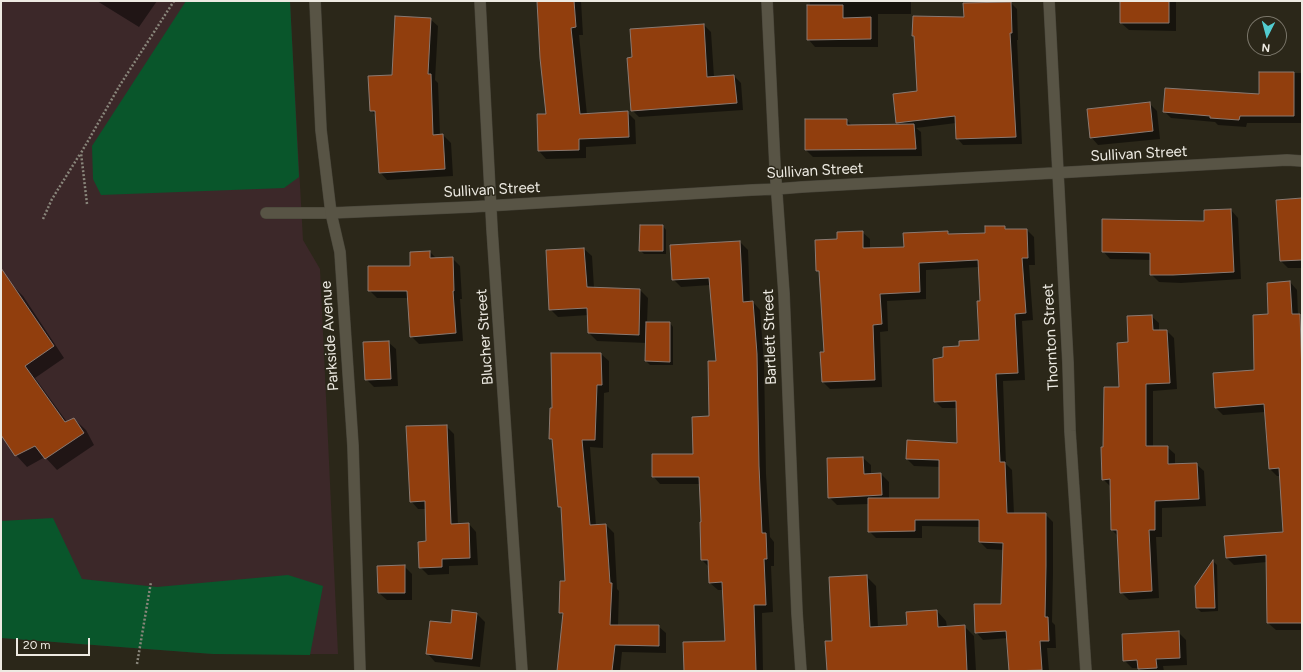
<!DOCTYPE html>
<html>
<head>
<meta charset="utf-8">
<style>
  body { margin:0 }
  #map { position:relative; width:1303px; height:672px; overflow:hidden; background:#2b2719; font-family:Figtree,sans-serif }
  canvas { display:block }
  .frame { position:absolute; inset:0; border:2px solid #edeae2; pointer-events:none }
  .north { position:absolute; left:1247px; top:16px; width:40px; height:40px; box-sizing:border-box; background:#2b2719; border:1px solid #797569; border-radius:50%; rotate:186deg; font-size:11px; font-weight:700; line-height:16px; text-align:center; color:#edeae2 }
  .north::after { content:''; display:block; margin:auto; width:14px; height:18px; background:#52ccd0; clip-path:polygon(50% 0,100% 100%,50% 72%,0 100%) }
  .scale { position:absolute; left:16px; top:638px; width:74px; height:18px; box-sizing:border-box; border:2px solid #edeae2; border-top:0; padding-left:5px; font-size:12px; line-height:14px; white-space:nowrap; color:#edeae2; -webkit-text-stroke:3px #2b2719; paint-order:stroke }
</style>
</head>
<body>
<div id="map">
<canvas width="1303" height="672"></canvas>
<div class="frame"></div>
<div class="north">N</div>
<div class="scale">20 m</div>
</div>
<script>
const g = document.querySelector('canvas').getContext('2d');
g.lineJoin = 'round';
function fillPath(path, color) {
  g.fillStyle = color;
  g.fill(path, 'evenodd');
}
function toPath(rows) {
  const path = new Path2D();
  for (const r of rows) {
    path.moveTo(r[0], r[1]);
    for (let i = 2; i < r.length; i += 2) path.lineTo(r[i], r[i + 1]);
  }
  return path;
}
function stroke(path, color, width, dash) {
  g.strokeStyle = color;
  g.lineWidth = width;
  g.lineCap = dash ? 'butt' : 'round';
  g.setLineDash(dash || []);
  g.stroke(path);
}
function label(font, color, halo, rows, align = 'center') {
  g.font = font + ' Figtree,sans-serif';
  g.lineWidth = 3;
  g.setLineDash([]);
  g.textBaseline = 'middle';
  g.strokeStyle = halo;
  g.fillStyle = color;
  for (const [text, x, y, turn = 0] of rows) {
    g.save();
    g.translate(x, y);
    g.rotate((+turn || 0) * Math.PI / 180);
    g.textAlign = isNaN(turn) ? turn : align;
    if (halo) g.strokeText(text, 0, 0);
    g.fillText(text, 0, 0);
    g.restore();
  }
}
fillPath(toPath([
  [1,1,290,1,303,240,320,269,338,654,213,654,1,638]
]), '#3c2829');
fillPath(toPath([
  [186,1,290,1,299,177,284,188,101,195,93,179,92,146],
  [53,518,82,579,157,587,288,575,323,586,310,655,213,654,1,638,1,521]
]), '#09562b');
fillPath(toPath([
  [97,1,157,1,139,27],
  [538,1,581,1,583,35,579,35,587,115,627,112,635,120,636,144,586,147,586,158,546,159,539,151,547,115],
  [810,1,911,1,911,14,878,14,878,47,815,47,808,39],
  [1121,1,1176,1,1176,31,1129,30,1121,23],
  [1011,3,1017,9,1018,40,1017,40,1022,144,963,145,957,138,956,123,916,128,921,132,922,156,813,157,806,150,806,120,847,120,852,126,900,125,897,122,918,92,915,38,913,36],
  [430,19,438,26,435,80,438,83,440,135,443,135,451,143,453,176,387,180,380,172,376,116,371,110],
  [704,25,711,32,714,77,734,76,741,83,743,110,639,117,632,110,633,58,631,30],
  [1260,73,1302,73,1302,123,1247,123,1246,127,1218,125,1215,122,1171,118,1164,111,1260,95],
  [1149,103,1157,111,1160,139,1098,145,1091,137],
  [1302,199,1302,268,1288,268,1281,261],
  [1231,210,1238,218,1241,279,1181,283,1159,282,1151,274,1151,260,1110,259,1103,251,1205,222],
  [663,226,666,230,666,254,644,254,640,250],
  [1004,227,1008,230,1027,230,1034,237,1035,265,1029,265,1033,320,1022,321,1025,380,1003,381,1006,464,1012,470,1014,514,1045,514,1053,522,1053,574,1052,622,1055,625,1056,648,1047,648,1049,671,1010,671,1008,638,983,640,976,632,1002,604,1004,550,987,549,980,542,980,527,922,526,922,538,876,538,869,531,869,504,837,505,829,497,863,458,871,465,871,475,881,474,889,482,889,499,940,499,940,467,914,466,907,459,958,444,957,408,942,408,935,401,944,358,960,347,980,341,981,301,979,267,926,270,926,299,887,301,888,331,880,332,882,387,830,389,823,382,825,353,821,274,817,270,838,240,862,232,870,239,870,249,905,248,948,232,950,235,986,234],
  [740,242,748,250,750,303,753,302,760,310,764,363,766,474,770,537,774,542,774,566,771,566,773,612,762,613,763,671,685,671,726,642,723,590,718,590,710,583,709,567,702,560,702,523,701,484,660,484,653,476,694,455,710,417,717,362,711,285,681,287,673,279],
  [584,249,592,256,594,288,640,290,648,298,647,323,670,323,673,327,673,365,650,365,646,361,647,343,597,341,589,333,589,315,558,317,550,309],
  [430,252,437,259,452,258,460,266,462,299,460,299,463,341,419,344,411,336,408,298,377,298,369,290,411,267],
  [1290,282,1297,290,1298,315,1302,317,1302,647,1301,646,1301,630,1276,630,1268,623,1267,562,1234,565,1227,558,1284,533,1281,476,1277,476,1270,469,1265,412,1223,415,1216,408,1255,370,1270,315],
  [1,283,11,284,23,296,64,358,35,378,67,422,74,419,86,430,94,445,57,470,45,457,27,467,16,455,1,434],
  [1151,316,1159,323,1159,331,1167,331,1174,338,1177,389,1153,391,1153,447,1167,447,1175,454,1175,464,1196,464,1204,471,1206,506,1162,508,1162,537,1156,537,1159,598,1129,600,1121,592,1119,537,1112,530,1110,486,1103,479,1104,448,1120,388,1129,343],
  [388,342,396,349,398,386,374,387,366,379],
  [601,354,609,361,609,392,604,393,603,448,590,447,596,526,606,525,614,533,617,589,619,591,618,626,658,626,666,633,666,653,622,652,620,671,558,671,564,616,560,613,566,582,562,510,559,506,553,442,550,439,553,409],
  [446,426,454,434,458,525,469,524,476,532,478,565,449,566,449,574,428,575,420,567,427,542,426,509,418,509,411,501],
  [1214,562,1217,565,1218,611,1201,612,1197,608,1196,586],
  [404,566,412,574,412,600,387,600,379,593],
  [866,576,876,586,878,628,908,626,937,611,946,621,947,627,964,626,974,636,976,671,828,671,833,642],
  [477,614,485,622,480,667,435,662,428,654,452,624],
  [1178,632,1186,640,1187,665,1163,666,1164,671,1141,671,1139,668,1132,668,1124,660]
]), '#0007');
const building = toPath([
  [537,1,574,1,576,27,571,28,580,114,628,111,629,137,579,139,579,150,538,151,537,114,546,114,540,58,537,1],
  [1120,1,1169,1,1169,23,1120,23,1120,1],
  [1011,2,1012,33,1010,33,1016,137,956,139,955,116,896,123,893,94,917,91,914,36,912,36,913,16,964,17,963,3,1011,2],
  [807,5,843,5,843,18,871,17,871,39,807,40,807,5],
  [395,16,431,18,428,74,431,74,433,135,443,134,445,169,379,173,375,111,370,111,368,76,392,75,395,16],
  [704,24,707,77,734,75,737,103,631,111,627,58,632,57,630,29,704,24],
  [1259,72,1294,72,1294,116,1240,116,1239,120,1210,118,1210,116,1163,112,1165,88,1259,94,1259,72],
  [1150,102,1153,131,1090,138,1087,109,1150,102],
  [805,119,847,119,847,125,914,124,916,149,805,150,805,119],
  [1302,198,1302,260,1280,261,1276,200,1302,198],
  [1231,209,1234,272,1173,275,1150,275,1150,253,1102,252,1102,219,1204,221,1204,210,1231,209],
  [640,225,663,225,663,251,639,251,640,225],
  [985,226,1005,226,1005,229,1027,229,1028,258,1022,258,1026,313,1015,314,1018,373,996,374,1000,462,1005,462,1007,513,1046,513,1046,566,1045,617,1048,617,1049,641,1040,641,1042,670,1009,671,1006,631,975,633,974,604,1001,604,1003,543,979,542,979,520,915,520,915,531,868,532,868,498,939,498,939,460,906,459,907,440,957,443,956,401,934,402,933,359,943,357,943,347,959,346,959,341,979,340,977,301,980,301,978,260,919,263,920,292,880,294,882,324,873,325,875,380,822,382,820,352,824,352,819,271,816,271,815,240,837,239,837,232,863,231,863,248,904,247,903,233,948,231,948,234,985,233,985,226],
  [740,241,743,302,753,301,757,354,759,466,762,533,766,533,767,559,764,559,766,605,754,605,756,671,684,671,683,642,725,641,722,582,709,583,708,560,701,560,700,522,701,522,699,477,652,477,652,454,693,454,692,417,709,416,708,361,716,361,709,278,672,280,670,245,740,241],
  [584,248,587,287,640,289,639,335,588,333,587,308,549,310,546,250,584,248],
  [430,251,430,258,453,257,454,291,453,291,456,333,410,337,407,291,368,291,368,266,410,266,410,252,430,251],
  [1,268,54,346,25,366,65,422,74,418,84,433,45,459,35,446,15,456,1,435,1,268],
  [1290,281,1292,314,1300,314,1302,375,1302,623,1267,623,1266,555,1226,558,1224,536,1283,532,1279,468,1269,469,1264,404,1215,408,1213,373,1254,370,1253,315,1268,314,1267,283,1290,281],
  [1152,315,1153,330,1167,330,1170,383,1146,384,1146,446,1168,446,1168,464,1197,463,1199,499,1155,501,1155,530,1149,530,1152,591,1120,593,1117,530,1111,530,1110,479,1102,480,1101,447,1103,447,1104,387,1119,387,1117,343,1128,342,1127,316,1152,315],
  [646,322,670,322,670,362,645,361,646,322],
  [389,341,391,379,365,380,363,342,389,341],
  [551,353,601,353,602,385,597,385,595,440,582,440,590,525,606,524,610,583,612,583,610,625,659,625,659,646,615,645,612,671,557,671,563,613,559,613,560,581,565,581,561,507,558,507,552,439,549,439,550,408,552,408,551,353],
  [447,425,451,524,469,523,470,558,442,559,442,567,419,568,418,542,426,541,425,501,410,502,406,426,447,425],
  [863,457,864,474,881,473,882,495,828,498,827,458,863,457],
  [1213,560,1215,608,1196,608,1195,586,1213,560],
  [405,565,405,593,378,593,377,566,405,565],
  [867,575,870,627,907,625,906,612,937,610,938,627,965,625,967,671,827,671,825,641,832,641,829,577,867,575],
  [452,610,477,613,472,659,426,654,430,621,451,623,452,610],
  [1179,631,1180,658,1156,659,1157,668,1138,669,1137,660,1123,661,1122,634,1179,631]
]);
fillPath(building, '#913e0d');
stroke(building, '#8a7971', 1);
const service = toPath([
  [266,213,331,213]
]);
const minor = toPath([
  [315,1,321,130,331,213,340,252,353,446,360,671],
  [480,1,492,229,522,671],
  [767,1,775,167,784,294,797,613,801,671],
  [1049,1,1068,363,1070,431,1086,671],
  [331,213,470,207,752,190,777,189,802,187,1287,160,1302,161]
]);
stroke(service, '#474439', 12);
stroke(minor, '#474439', 12);
stroke(toPath([
  [87,204,81,153,120,85,174,1],
  [43,219,52,199,80,154],
  [137,664,151,582]
]), '#89867b', 2.5, [2, 2]);
stroke(service, '#585445', 11);
stroke(minor, '#585445', 11);
label('15px', '#edeae2', '#2b2719', [
  ["Sullivan Street",1139,154,-3],
  ["Sullivan Street",815,171,-3],
  ["Sullivan Street",492,190,-3],
  ["Parkside Avenue",330,336,-94],
  ["Blucher Street",485,337,-94],
  ["Bartlett Street",770,337,-92],
  ["Thornton Street",1051,337,-93]
]);
</script>
</body>
</html>
